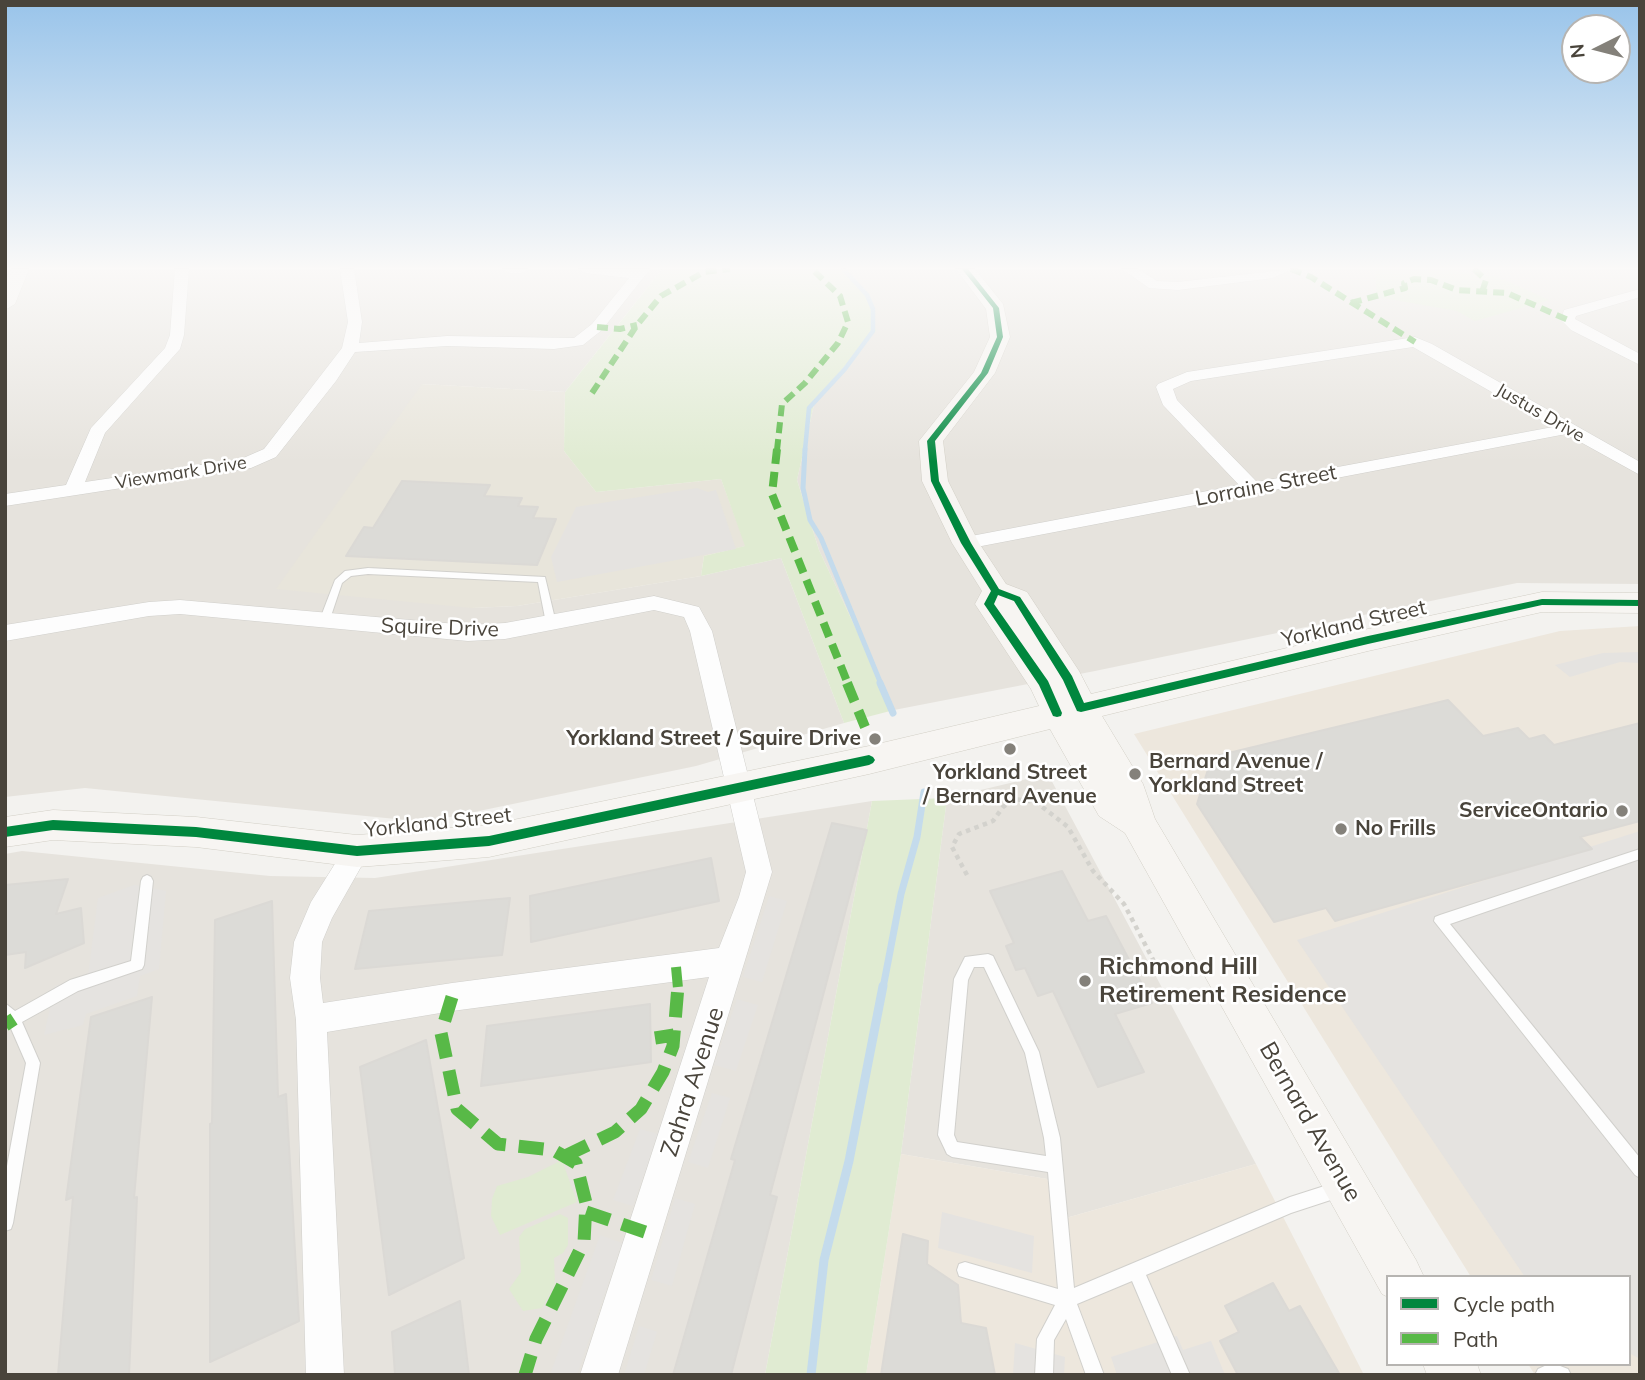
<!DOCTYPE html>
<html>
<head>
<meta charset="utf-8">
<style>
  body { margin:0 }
  #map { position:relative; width:1645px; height:1380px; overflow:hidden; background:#f3f2ef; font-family:Mulish,sans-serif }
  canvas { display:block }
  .frame { position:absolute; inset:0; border:7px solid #49443b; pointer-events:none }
  .legend { position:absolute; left:1386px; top:1275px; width:245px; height:91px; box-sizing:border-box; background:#fff; border:2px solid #b6b4b1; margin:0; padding:9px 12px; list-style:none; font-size:21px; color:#49443b }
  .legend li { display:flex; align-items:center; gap:14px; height:35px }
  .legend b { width:35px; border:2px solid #b6b4b1 }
  .north { position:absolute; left:1561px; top:14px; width:70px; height:70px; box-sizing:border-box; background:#fff; border:2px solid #b6b4b1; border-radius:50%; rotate:264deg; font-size:19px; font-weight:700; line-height:28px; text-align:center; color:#49443b }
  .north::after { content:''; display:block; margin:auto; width:24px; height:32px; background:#84817a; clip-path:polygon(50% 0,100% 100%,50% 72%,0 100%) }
</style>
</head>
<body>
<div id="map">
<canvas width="1645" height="1380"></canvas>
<div class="frame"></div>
<ul class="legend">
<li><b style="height:9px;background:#00873e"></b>Cycle path</li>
<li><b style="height:9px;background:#58b947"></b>Path</li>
</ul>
<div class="north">N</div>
</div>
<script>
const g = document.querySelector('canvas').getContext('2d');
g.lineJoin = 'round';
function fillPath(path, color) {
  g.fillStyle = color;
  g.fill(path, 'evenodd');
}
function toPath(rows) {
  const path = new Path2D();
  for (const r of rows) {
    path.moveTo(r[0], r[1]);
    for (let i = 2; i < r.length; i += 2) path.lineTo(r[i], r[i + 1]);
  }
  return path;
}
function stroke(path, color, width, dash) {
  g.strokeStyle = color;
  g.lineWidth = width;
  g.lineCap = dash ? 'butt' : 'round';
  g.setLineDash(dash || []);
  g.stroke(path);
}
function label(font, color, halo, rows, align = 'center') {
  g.font = font + ' Mulish,sans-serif';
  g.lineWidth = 5;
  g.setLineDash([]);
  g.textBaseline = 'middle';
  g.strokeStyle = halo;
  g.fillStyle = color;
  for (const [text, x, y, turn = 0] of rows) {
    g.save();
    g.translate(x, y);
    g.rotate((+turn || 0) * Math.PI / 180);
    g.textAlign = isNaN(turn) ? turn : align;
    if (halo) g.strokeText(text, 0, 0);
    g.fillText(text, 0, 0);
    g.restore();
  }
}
fillPath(toPath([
  [5,269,662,269,565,392,422,384,472,608,517,606,701,576,781,558,844,723,696,766,426,822,85,788,5,797],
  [846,269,1640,269,1640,584,1517,583,1095,671,894,710,819,550,797,480,815,400,875,331,869,295],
  [1048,774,1256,1164,1066,1218,1047,1179,901,1154,947,798],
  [872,801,765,1375,5,1375,5,854,22,851,270,876,375,878]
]), '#e6e3dd');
fillPath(toPath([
  [1640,626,1640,1375,1535,1375,1528,1364,1629,1364,1629,1277,1471,1277,1134,734,1560,631],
  [901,1154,1047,1179,1066,1218,1256,1164,1364,1375,866,1375]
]), '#ede7dd');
fillPath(toPath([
  [422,384,565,392,564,451,596,492,721,479,746,546,704,556,701,576,517,606,472,608,276,589]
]), '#e8e5db');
fillPath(toPath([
  [662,269,846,269,869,295,876,331,815,400,797,480,819,550,894,710,844,723,781,558,701,576,704,556,745,546,721,479,596,492,564,451,565,392],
  [1375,269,1453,271,1498,277,1549,300,1475,321,1457,311,1377,297],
  [947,798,901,1154,866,1375,765,1375,872,801],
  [562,1160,577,1202,500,1235,491,1216,492,1199,497,1186,528,1177],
  [560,1214,568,1218,568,1245,563,1253,554,1258,555,1284,542,1308,523,1311,509,1289,521,1272,519,1237,525,1229]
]), '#e0ebd2');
fillPath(toPath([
  [697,488,708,492,716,490,736,549,557,582,551,557,576,507],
  [1640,652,1640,663,1620,662,1570,677,1555,665,1603,653],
  [1640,831,1640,1359,1629,1353,1629,1277,1525,1277,1297,940],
  [134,885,166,891,159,969,140,976,137,996,86,1014,83,1025,44,1035,55,986,88,976,98,898],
  [769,896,787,901,762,982,743,977],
  [737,999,758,1005,736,1071,714,1065],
  [712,1093,730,1098,708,1168,688,1162],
  [640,1129,658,1134,633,1206,613,1200],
  [675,1198,695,1204,672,1286,651,1280],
  [942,1212,1034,1236,1032,1273,938,1248],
  [600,1235,622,1243,577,1375,550,1375],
  [639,1326,657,1332,644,1375,624,1375],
  [1177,1336,1183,1350,1211,1341,1225,1375,1117,1375,1111,1357],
  [1015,1343,1065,1357,1064,1375,1013,1375]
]), '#e5e3e0');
stroke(toPath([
  [805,450,809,408,845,369,873,331,873,309,867,295,843,269]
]), '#c4dbec', 4.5);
stroke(toPath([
  [805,449,803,488,810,520,821,538,881,684]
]), '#c4dbec', 5);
stroke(toPath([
  [880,683,893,713],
  [883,988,901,894,917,837,924,792]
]), '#c4dbec', 7);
stroke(toPath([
  [811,1375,824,1260,849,1161,883,986]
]), '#c4dbec', 9);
const building = toPath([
  [402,481,490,485,484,496,522,498,518,506,538,507,533,518,556,519,537,565,346,556,364,527,373,528,402,481],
  [1448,700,1483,736,1518,728,1529,739,1544,735,1554,745,1640,723,1640,821,1580,837,1592,849,1335,921,1326,908,1274,922,1197,804,1212,757,1448,700],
  [832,823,867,830,770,1195,777,1197,731,1375,673,1375,735,1160,731,1159,832,823],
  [711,858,719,901,531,942,530,896,711,858],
  [1062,871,1088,921,1106,916,1152,1003,1115,1014,1144,1072,1098,1087,1053,991,1038,996,1025,968,1016,970,1006,946,1014,943,990,891,1062,871],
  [68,879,56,914,81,908,84,943,25,968,26,952,5,955,5,885,68,879],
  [510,898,502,955,355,969,369,911,510,898],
  [272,901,278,1097,286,1094,299,1321,210,1362,210,1124,212,1123,215,920,272,901],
  [152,997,134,1198,137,1197,129,1375,58,1375,73,1197,66,1200,91,1017,152,997],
  [650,1004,651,1062,481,1086,487,1026,650,1004],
  [426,1040,464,1258,389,1295,360,1067,426,1040],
  [903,1234,928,1241,927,1264,958,1285,961,1323,986,1328,995,1375,881,1375,903,1234],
  [1273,1283,1289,1311,1300,1306,1340,1375,1238,1375,1220,1341,1239,1332,1225,1306,1273,1283],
  [460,1301,469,1375,395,1375,392,1332,460,1301]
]);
fillPath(building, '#dcdbd7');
stroke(building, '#dbd9d5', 2);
const lane = toPath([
  [368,568,545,577,556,623,551,626,546,623,538,582,368,574,351,576,342,583,330,619,328,621,322,621,320,619,335,580,345,571,368,568],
  [1640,849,1640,859,1450,924,1640,1158,1640,1178,1635,1175,1434,921,1435,917,1440,915,1640,849],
  [147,875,151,877,153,881,144,965,142,969,78,991,22,1022,40,1063,13,1223,11,1229,5,1231,5,1177,26,1063,9,1024,5,1020,5,1003,15,1011,70,980,131,961,141,881,143,877,147,875],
  [988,954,993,956,1039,1052,1060,1138,1074,1288,1290,1197,1340,1181,1346,1183,1348,1189,1346,1195,1291,1213,1146,1275,1190,1375,1172,1375,1132,1281,1077,1304,1104,1375,1086,1375,1066,1319,1054,1340,1053,1375,1035,1375,1037,1339,1055,1305,959,1276,957,1270,959,1264,965,1262,1058,1289,1048,1172,952,1157,947,1154,938,1135,954,979,965,957,988,954],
  [974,967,984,967,1025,1053,1044,1138,1046,1156,957,1142,954,1135,968,980,974,967],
  [1549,1364,1555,1364,1568,1369,1571,1375,1535,1375,1538,1369,1549,1364]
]);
const street = toPath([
  [175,269,189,269,184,335,180,349,105,433,85,482,241,459,264,449,342,348,348,322,340,269,354,269,362,322,359,343,447,336,574,338,592,324,629,278,585,273,578,269,650,269,602,330,583,345,554,349,447,346,355,352,336,381,276,457,251,468,5,506,5,494,66,485,91,428,165,348,170,335,175,269],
  [503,269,528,269,521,273,510,273,503,269],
  [1122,269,1138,269,1157,281,1178,282,1292,269,1273,278,1178,290,1149,288,1122,269],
  [1640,289,1640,297,1576,316,1575,319,1640,354,1640,365,1571,330,1561,320,1564,310,1640,289],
  [1415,337,1432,344,1640,462,1640,475,1566,434,966,549,959,547,956,543,959,539,966,537,1239,485,1163,405,1156,387,1158,384,1187,372,1415,337],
  [1413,347,1553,427,1257,482,1177,400,1173,389,1191,381,1413,347],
  [654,596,699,607,712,631,772,872,618,1375,580,1375,709,977,452,1011,327,1032,344,1375,306,1375,296,1020,290,978,294,942,311,902,348,843,357,840,366,843,370,851,332,918,322,942,320,978,323,1003,452,983,719,948,739,897,746,872,690,631,684,617,654,610,505,639,468,641,180,614,149,616,5,641,5,625,149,602,180,600,468,625,505,623,654,596]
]);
const secondary = toPath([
  [11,269,29,269,15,304,5,310,5,281,11,269],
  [956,269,975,269,1003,304,1010,337,995,373,943,441,948,481,979,543,1006,584,1027,592,1079,671,1091,694,1368,629,1542,592,1640,593,1640,613,1542,612,1368,651,1102,716,1143,784,1155,819,1416,1260,1424,1277,1388,1277,1388,1297,1382,1294,1125,833,1099,816,1050,729,869,774,489,857,357,867,196,847,53,840,5,847,5,817,53,810,196,817,357,835,489,825,869,746,1039,706,1031,689,975,604,982,591,952,543,922,481,919,441,974,372,990,337,986,309,956,269],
  [1423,1364,1477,1364,1481,1375,1427,1375,1423,1364]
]);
stroke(lane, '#d1d0cc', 2);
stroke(street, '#d1d0cc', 1);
stroke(secondary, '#d2cfc6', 1);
stroke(toPath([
  [967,875,952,847,959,834,993,821,1003,807,1014,799,1036,802,1068,827,1093,871,1124,904,1159,971,1170,968]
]), '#d3d2cd', 4.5, [4.5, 4.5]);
fillPath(lane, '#fdfdfd');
fillPath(street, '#fdfdfd');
fillPath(secondary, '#f7f5f2');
stroke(toPath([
  [1291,269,1311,277,1415,342],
  [1474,269,1486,280,1482,292],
  [1351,303,1405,288,1404,283,1414,279,1431,280,1457,290,1507,293,1568,320],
  [597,327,620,329,637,325],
  [592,393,637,325,661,296,704,272,730,269],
  [777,450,782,404,805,383,838,343,848,322,840,296,812,269]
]), '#58b947', 6, [11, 6]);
stroke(toPath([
  [777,449,772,494,848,684]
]), '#58b947', 8, [15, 8]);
stroke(toPath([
  [847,683,865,727],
  [676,967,678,988]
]), '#58b947', 10, [20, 10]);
stroke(toPath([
  [452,997,441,1033,457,1109,498,1144,553,1150,576,1163,586,1203,584,1242,536,1339,525,1375],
  [5,1025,14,1019],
  [655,1038,674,1035],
  [565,1156,615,1132,641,1109,663,1072,673,1046,678,986],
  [586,1212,645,1232]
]), '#58b947', 13, [25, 13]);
fillPath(toPath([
  [962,269,968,269,999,308,1003,337,988,373,935,441,939,481,971,543,999,589,1020,597,1072,676,1084,703,1368,636,1542,599,1640,600,1640,606,1542,605,1368,644,1081,712,1077,711,1063,680,1014,601,998,595,994,604,1048,681,1062,713,1061,716,1057,717,1053,716,1039,685,984,604,991,591,961,543,931,481,927,441,981,373,997,337,993,308,962,269],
  [869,755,873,757,875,760,873,763,869,765,489,846,357,856,196,837,53,830,5,837,5,827,53,820,196,827,357,846,489,836,869,755]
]), '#00873e');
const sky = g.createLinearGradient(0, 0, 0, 462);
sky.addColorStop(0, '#99c4ea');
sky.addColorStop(0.58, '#faf9f8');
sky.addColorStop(1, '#faf9f800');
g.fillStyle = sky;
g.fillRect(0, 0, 1645, 462);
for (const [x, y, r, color] of [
  [875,739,7,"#84817a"],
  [1010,749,7,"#84817a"],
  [1135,774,7,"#84817a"],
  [1622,811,7,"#84817a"],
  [1341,829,7,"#84817a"],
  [1085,981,7,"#84817a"]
]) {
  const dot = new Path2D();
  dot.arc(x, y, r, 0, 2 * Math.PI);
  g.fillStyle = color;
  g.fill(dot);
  stroke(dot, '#fff', 2.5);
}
label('18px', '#49443b', '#fff', [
  ["Justus Drive",1540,413,30],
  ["Viewmark Drive",181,473,-9]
]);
label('21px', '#49443b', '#fff', [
  ["Lorraine Street",1266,486,-11],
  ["Yorkland Street",1354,624,-13],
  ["Squire Drive",440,628,2],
  ["Yorkland Street",438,823,-6]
]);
label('bold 21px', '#49443b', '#fff', [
  ["Yorkland Street / Squire Drive",861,739],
  ["Bernard Avenue /",1149,762,"left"],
  ["Yorkland Street",1149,786,"left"],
  ["Yorkland Street",1010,773,"center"],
  ["/ Bernard Avenue",1010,797,"center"],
  ["ServiceOntario",1608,811],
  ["No Frills",1355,829,"left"]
], 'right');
label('bold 24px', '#49443b', '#fff', [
  ["Richmond Hill",1099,967],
  ["Retirement Residence",1099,995]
], 'left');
label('24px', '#49443b', '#fff', [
  ["Zahra Avenue",693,1082,-72],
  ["Bernard Avenue",1310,1122,60]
]);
</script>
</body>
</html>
